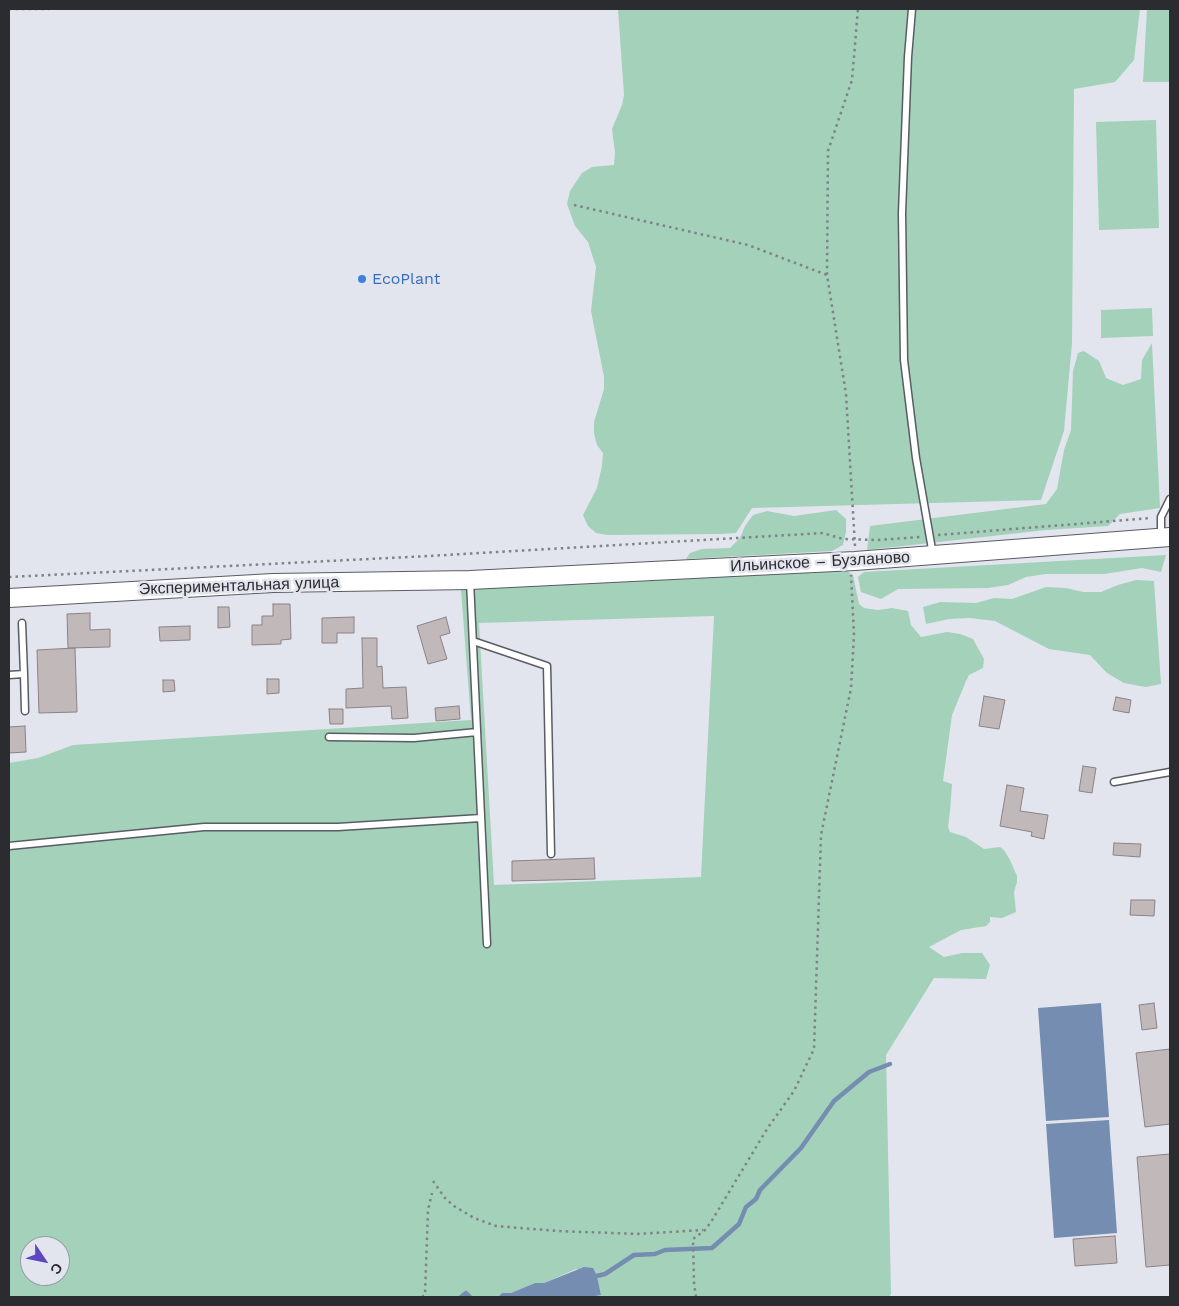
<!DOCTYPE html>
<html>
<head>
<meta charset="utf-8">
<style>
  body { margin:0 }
  #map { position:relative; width:1179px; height:1306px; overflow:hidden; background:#e2e5ed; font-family:"Work Sans",sans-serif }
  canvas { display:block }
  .frame { position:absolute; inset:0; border:10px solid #2b2c2f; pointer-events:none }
  .north { position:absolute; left:20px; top:1236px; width:50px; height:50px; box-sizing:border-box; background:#e2e5ed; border:1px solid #999ba1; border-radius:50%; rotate:124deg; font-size:14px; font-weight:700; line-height:20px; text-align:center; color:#2b2c2f }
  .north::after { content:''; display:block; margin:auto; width:18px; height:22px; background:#5d46be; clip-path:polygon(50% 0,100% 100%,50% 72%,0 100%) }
</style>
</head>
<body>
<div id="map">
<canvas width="1179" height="1306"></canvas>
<div class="frame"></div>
<div class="north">С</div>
</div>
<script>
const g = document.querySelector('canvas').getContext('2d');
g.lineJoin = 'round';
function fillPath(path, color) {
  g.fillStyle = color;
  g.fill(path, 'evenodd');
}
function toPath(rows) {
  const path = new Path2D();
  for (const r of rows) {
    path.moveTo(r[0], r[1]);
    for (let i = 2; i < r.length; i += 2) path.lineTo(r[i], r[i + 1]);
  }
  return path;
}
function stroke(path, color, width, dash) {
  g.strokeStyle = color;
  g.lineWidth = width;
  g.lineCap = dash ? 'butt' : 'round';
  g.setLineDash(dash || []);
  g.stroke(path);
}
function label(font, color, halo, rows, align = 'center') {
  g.font = font + ' "Work Sans",sans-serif';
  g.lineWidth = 5;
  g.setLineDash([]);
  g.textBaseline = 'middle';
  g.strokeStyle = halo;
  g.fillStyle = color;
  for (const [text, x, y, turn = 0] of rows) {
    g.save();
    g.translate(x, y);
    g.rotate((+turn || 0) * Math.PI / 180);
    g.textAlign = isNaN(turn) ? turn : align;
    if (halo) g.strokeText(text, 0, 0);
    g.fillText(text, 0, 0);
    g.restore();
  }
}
fillPath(toPath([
  [618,9,1140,9,1134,60,1115,82,1074,89,1072,343,1064,431,1041,500,752,508,736,533,720,534,608,535,596,533,588,526,583,515,597,488,602,466,603,453,597,445,594,433,594,422,604,389,604,377,591,311,596,267,588,242,575,226,567,204,570,191,582,173,592,167,614,165,615,153,612,129,622,105,624,95],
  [1147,9,1170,9,1170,82,1143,82],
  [1156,120,1159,228,1099,230,1096,122],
  [1152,308,1153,336,1101,338,1101,310],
  [1152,343,1160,508,1120,514,1108,526,1046,530,867,550,870,526,1046,504,1057,489,1064,450,1071,430,1073,371,1078,353,1084,351,1099,361,1106,378,1123,385,1141,379,1142,360],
  [836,510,846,519,846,532,843,545,832,551,686,559,690,553,702,549,730,548,740,538,745,526,753,515,767,511,794,516],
  [1166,555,1161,572,1142,568,1104,574,1046,574,1026,577,1008,585,988,588,898,589,881,599,861,592,858,577,864,572],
  [844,569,853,575,859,604,864,608,878,610,892,608,908,611,911,625,921,637,947,632,960,634,973,639,984,659,983,668,969,675,966,681,952,715,943,781,952,784,950,811,948,827,950,832,966,837,984,849,1000,847,1004,850,1010,860,1017,876,1017,882,1014,892,1016,912,1002,918,990,917,990,922,986,926,961,930,929,947,944,957,962,953,982,953,990,965,986,979,934,978,886,1055,891,1294,889,1297,590,1297,601,1295,597,1276,576,1269,544,1283,535,1283,511,1293,502,1293,498,1297,9,1297,9,763,38,758,73,745,471,720,461,590],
  [714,616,701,877,494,885,479,623],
  [30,1246,60,1246,60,1276,30,1276],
  [1136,580,1154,581,1161,684,1146,687,1124,683,1107,673,1090,655,1049,649,995,621,970,618,949,619,926,624,923,607,940,602,976,603,994,598,1012,599,1046,587,1066,588,1083,592,1101,592,1118,585]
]), '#a3d1ba');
fillPath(toPath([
  [1101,1003,1109,1117,1046,1121,1038,1008],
  [1109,1120,1117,1233,1054,1238,1046,1124],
  [584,1267,593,1268,597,1276,601,1295,590,1297,498,1297,502,1293,511,1293,535,1283,544,1283]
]), '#758db1');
stroke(toPath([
  [593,1277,605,1274,634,1255,655,1254,665,1250,712,1248,739,1224,746,1207,756,1199,760,1190,801,1148,834,1101,869,1072,890,1064],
  [461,1297,466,1293,470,1297]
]), '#758db1', 4.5);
const building = toPath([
  [273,604,290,604,291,639,281,640,281,644,252,645,252,625,262,625,262,616,273,616,273,604],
  [218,607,229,607,230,627,218,628,218,607],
  [90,613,90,630,110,629,110,647,68,648,67,614,90,613],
  [354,617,354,633,337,633,337,643,322,643,322,618,354,617],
  [446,617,450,633,440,636,447,659,428,664,417,626,446,617],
  [190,626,190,640,160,641,159,627,190,626],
  [362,638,377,638,377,667,382,666,383,688,406,687,408,718,392,719,391,706,346,708,346,689,363,688,362,638],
  [75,648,77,712,39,713,37,650,75,648],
  [267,679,279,679,279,693,267,694,267,679],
  [163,680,174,680,175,691,163,692,163,680],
  [984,696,1005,700,999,729,979,726,984,696],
  [1116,697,1131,700,1129,713,1113,710,1116,697],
  [459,706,460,719,436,721,435,708,459,706],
  [329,709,343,709,343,724,330,724,329,709],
  [25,726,26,752,9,753,9,727,25,726],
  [1083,766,1096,768,1092,793,1079,791,1083,766],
  [1007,785,1024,788,1020,811,1048,815,1044,839,1031,836,1032,832,1000,826,1007,785],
  [1114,843,1141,844,1140,857,1113,855,1114,843],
  [594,858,595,879,512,881,512,861,594,858],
  [1131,900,1155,900,1154,916,1130,915,1131,900],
  [1154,1003,1157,1028,1142,1030,1139,1005,1154,1003],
  [1170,1049,1170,1124,1145,1127,1136,1053,1170,1049],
  [1170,1154,1170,1265,1146,1267,1137,1157,1170,1154],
  [1115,1236,1117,1263,1075,1266,1073,1239,1115,1236]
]);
fillPath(building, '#c1b8ba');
stroke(building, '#8b8285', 1);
const lane = toPath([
  [912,9,908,57,902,213,904,360,916,458,933,555],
  [1161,536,1161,517,1170,499],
  [470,581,487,944],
  [473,641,547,666,551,854],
  [24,674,25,711],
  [9,675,24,674,22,623],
  [329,737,414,738,477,732],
  [1114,782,1170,772],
  [9,846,204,827,338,827,481,818]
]);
const secondary = toPath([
  [9,598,273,583,470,580,855,561,1170,537]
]);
stroke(lane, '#5a5c63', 9);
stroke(secondary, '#5a5c63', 20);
stroke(toPath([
  [9,9,49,9],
  [574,205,748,245,827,275],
  [938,535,1151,518],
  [855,546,846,394,827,275,828,151,852,80,858,9],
  [9,577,429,556,823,533,843,539,878,540,920,537],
  [433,1181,445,1198,454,1206,474,1218,496,1226,558,1231,637,1234,703,1230],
  [422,1297,425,1295,428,1210,432,1193],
  [696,1297,694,1283,693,1239,705,1230,711,1222,767,1129,794,1091,814,1049,821,835,851,688,854,635,851,575]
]), '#808288', 2.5, [2.5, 4]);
stroke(lane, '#fff', 6);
stroke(secondary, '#fff', 18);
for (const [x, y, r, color] of [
  [362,279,5,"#3f7fe0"]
]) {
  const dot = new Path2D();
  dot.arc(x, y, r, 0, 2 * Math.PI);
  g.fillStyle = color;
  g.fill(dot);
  stroke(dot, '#e2e5ed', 2);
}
label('16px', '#366cbe', '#e2e5ed', [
  ["EcoPlant",372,279]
], 'left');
label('16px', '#2b2c2f', '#e2e5ed', [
  ["Ильинское – Бузланово",820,562,-3],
  ["Экспериментальная улица",239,586,-2]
]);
</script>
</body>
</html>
